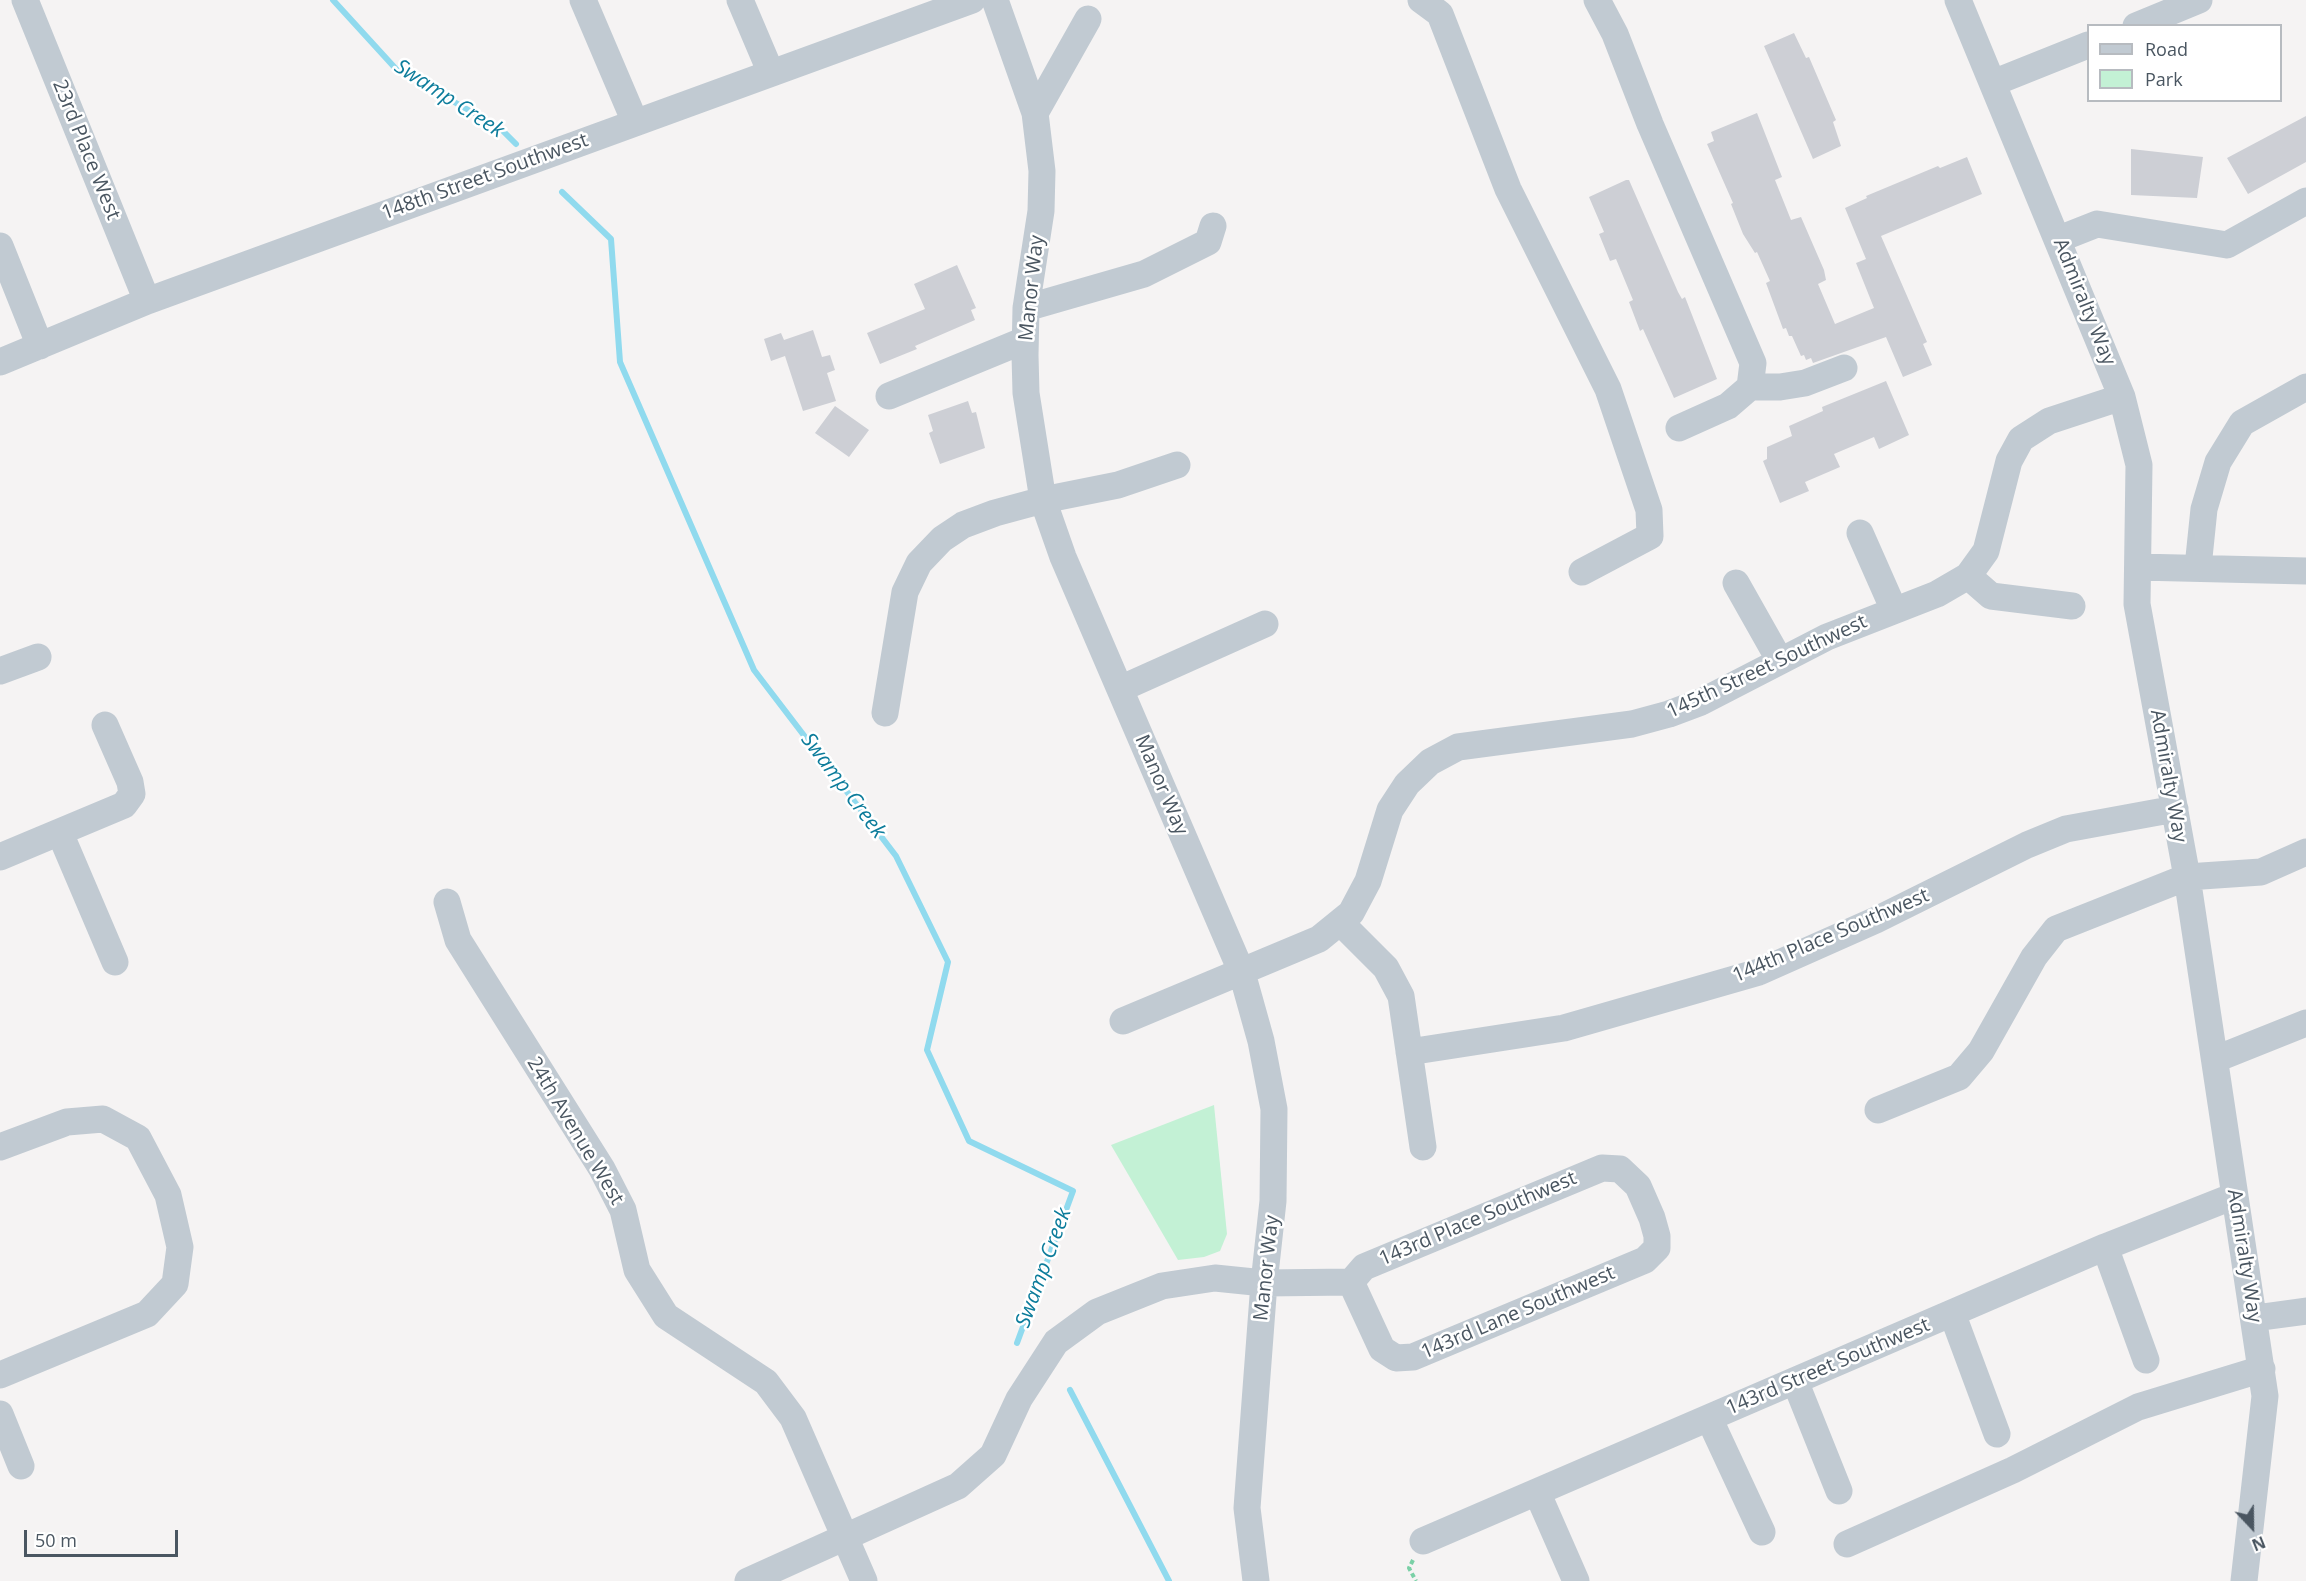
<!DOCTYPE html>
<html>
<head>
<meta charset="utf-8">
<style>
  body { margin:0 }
  #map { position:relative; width:2306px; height:1581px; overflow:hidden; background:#f5f3f3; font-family:"Open Sans",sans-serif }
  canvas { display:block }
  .legend { position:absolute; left:2087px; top:24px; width:195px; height:78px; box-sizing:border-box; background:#fff; border:2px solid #b7bbc0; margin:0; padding:8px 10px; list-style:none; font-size:18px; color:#4a5661 }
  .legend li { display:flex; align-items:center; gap:12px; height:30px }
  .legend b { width:30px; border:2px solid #b7bbc0 }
  .north { position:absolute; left:2222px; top:1497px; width:60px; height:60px; -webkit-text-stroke:4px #fff; paint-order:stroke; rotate:158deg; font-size:16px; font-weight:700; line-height:24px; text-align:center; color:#4a5661 }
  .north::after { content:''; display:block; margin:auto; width:21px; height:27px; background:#4a5661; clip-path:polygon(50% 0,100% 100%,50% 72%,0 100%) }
  .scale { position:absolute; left:24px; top:1530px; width:154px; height:27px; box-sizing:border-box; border:3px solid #4a5661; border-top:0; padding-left:8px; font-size:18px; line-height:21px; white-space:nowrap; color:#4a5661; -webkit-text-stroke:4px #fff; paint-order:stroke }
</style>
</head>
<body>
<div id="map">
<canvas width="2306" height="1581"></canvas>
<ul class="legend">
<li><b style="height:8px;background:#c1cad2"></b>Road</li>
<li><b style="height:16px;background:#c3f1d5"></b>Park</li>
</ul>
<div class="north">N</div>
<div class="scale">50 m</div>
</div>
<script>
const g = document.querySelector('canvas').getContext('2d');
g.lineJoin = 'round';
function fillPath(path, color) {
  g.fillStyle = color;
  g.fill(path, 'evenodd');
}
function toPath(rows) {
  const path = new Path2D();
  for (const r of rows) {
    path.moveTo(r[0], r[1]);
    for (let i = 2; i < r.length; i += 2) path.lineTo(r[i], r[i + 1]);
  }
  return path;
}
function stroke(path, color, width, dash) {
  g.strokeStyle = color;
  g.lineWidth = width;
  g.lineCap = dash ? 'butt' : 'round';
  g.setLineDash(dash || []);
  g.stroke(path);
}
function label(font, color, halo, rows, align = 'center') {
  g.font = font + ' "Open Sans",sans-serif';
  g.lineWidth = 5;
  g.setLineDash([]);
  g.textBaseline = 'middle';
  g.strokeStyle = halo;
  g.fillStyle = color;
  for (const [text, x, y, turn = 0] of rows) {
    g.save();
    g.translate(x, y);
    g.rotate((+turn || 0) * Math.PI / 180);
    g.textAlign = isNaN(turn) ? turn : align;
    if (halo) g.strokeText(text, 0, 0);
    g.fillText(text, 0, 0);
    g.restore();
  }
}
fillPath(toPath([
  [1214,1105,1227,1234,1220,1251,1204,1257,1178,1260,1111,1145]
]), '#c3f1d5');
stroke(toPath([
  [333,0,396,69,500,128,516,144],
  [562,192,611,239,620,362,754,670,896,856,948,962,927,1050,969,1141,1073,1191,1017,1343],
  [1070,1390,1169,1581]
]), '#90daee', 6);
fillPath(toPath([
  [1794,33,1806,58,1809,57,1836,120,1833,122,1841,146,1813,159,1764,46],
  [1757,113,1782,177,1775,180,1791,220,1801,217,1824,270,1826,280,1818,284,1835,324,1874,308,1856,263,1866,259,1845,208,1867,198,1866,196,1938,166,1940,168,1967,157,1982,194,1881,236,1927,342,1923,344,1932,365,1903,377,1886,337,1813,363,1811,358,1806,360,1804,355,1801,356,1792,336,1789,336,1786,328,1783,329,1766,283,1770,281,1757,252,1755,253,1743,234,1731,204,1733,203,1707,144,1714,141,1711,132],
  [2306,116,2306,162,2248,194,2227,158],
  [2131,149,2203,157,2197,198,2131,195],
  [1626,180,1629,180,1678,292,1682,299,1685,297,1717,379,1674,398,1643,329,1640,331,1629,302,1633,300,1616,259,1610,261,1599,234,1604,232,1589,197],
  [957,265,976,308,971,310,975,320,915,346,917,349,880,364,867,333,925,309,914,284],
  [813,330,822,357,830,355,835,370,827,373,836,401,803,411,785,356,771,361,764,339,781,333,784,340],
  [1886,381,1909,435,1879,449,1874,437,1834,454,1840,467,1805,482,1809,491,1780,503,1763,461,1767,459,1767,447,1792,436,1789,426,1823,411,1822,407],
  [968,401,972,413,976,412,985,448,940,464,929,433,933,431,928,415],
  [835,406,869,430,849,457,815,433]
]), '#cdcfd5');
stroke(toPath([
  [1413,1560,1409,1568,1416,1581]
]), '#7ad0a6', 4, [4.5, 3]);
stroke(toPath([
  [25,0,147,301],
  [583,0,635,122],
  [740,0,771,73],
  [995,0,1035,113,1042,171,1041,211,1026,308,1025,355,1026,393,1043,500,1063,557,1242,973,1261,1041,1274,1109,1273,1201,1264,1283,1247,1508,1256,1581],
  [1421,0,1440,14,1508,189,1608,389,1649,510,1650,536,1582,572],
  [1597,0,1615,34,1650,124,1753,363,1750,387,1728,406,1679,428],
  [1958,0,2122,397,2139,465,2137,604,2187,877,2265,1396,2244,1581],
  [2136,26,2199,0],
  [1993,83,2088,45],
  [1035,113,1088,19],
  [2059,239,2097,224,2227,245,2306,201],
  [0,246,40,346],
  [1026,308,1144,274,1208,242,1213,226],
  [0,362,147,301,972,0],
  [1750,387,1780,387,1805,383,1844,368],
  [889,396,1025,340],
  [1860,533,1894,610],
  [2138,567,2306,571],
  [2198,567,2204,509,2218,462,2242,423,2306,387],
  [1968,576,1991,596,2072,606],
  [1736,583,1780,661],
  [0,671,38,657],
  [1120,689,1265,624],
  [885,713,905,592,919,563,942,539,963,525,995,513,1043,500,1118,485,1177,465],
  [60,833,115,962],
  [0,857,124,805,132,794,130,782,105,725],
  [447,902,458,940,602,1169,623,1210,637,1270,666,1316,766,1382,793,1418,864,1581],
  [1340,922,1386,968,1401,996,1423,1147],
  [1123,1021,1319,939,1351,913,1368,881,1390,810,1407,784,1430,762,1458,747,1632,724,1669,714,1701,702,1827,637,1937,594,1968,576,1986,551,2009,461,2021,439,2049,421,2122,397],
  [1409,1052,1564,1028,1759,972,1876,920,2027,845,2066,829,2175,809],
  [2216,1059,2306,1023],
  [1878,1110,1959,1077,1981,1051,2034,957,2056,929,2187,877,2261,872,2306,852],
  [0,1147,67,1122,103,1119,138,1138,168,1195,180,1247,175,1284,147,1314,0,1375],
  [2105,1247,2146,1360],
  [1952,1313,1997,1434],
  [2255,1318,2306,1311],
  [1795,1381,1839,1491],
  [0,1414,21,1466],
  [1709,1418,1762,1532],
  [1537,1492,1576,1581],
  [1423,1541,2105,1247,2234,1196],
  [1847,1544,2013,1470,2138,1407,2262,1369],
  [748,1581,958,1486,993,1455,1019,1399,1056,1342,1097,1312,1162,1286,1215,1278,1264,1283,1351,1282,1364,1267,1602,1168,1620,1169,1638,1186,1652,1218,1657,1236,1657,1248,1645,1260,1413,1357,1396,1358,1382,1349,1351,1282]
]), '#c1cad2', 27);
label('20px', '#4a5661', '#fff', [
  ["23rd Place West",86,150,68],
  ["148th Street Southwest",485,177,-20],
  ["Manor Way",1032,288,-84],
  ["Admiralty Way",2084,302,68],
  ["145th Street Southwest",1767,667,-25],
  ["Admiralty Way",2168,776,80],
  ["Manor Way",1161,785,67],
  ["144th Place Southwest",1831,936,-23],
  ["24th Avenue West",575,1131,59],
  ["143rd Place Southwest",1478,1219,-23],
  ["Admiralty Way",2244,1256,81],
  ["Manor Way",1267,1268,-84],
  ["143rd Lane Southwest",1518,1313,-23],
  ["143rd Street Southwest",1828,1367,-23]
]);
label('italic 21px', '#0c7c9b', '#fff', [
  ["Swamp Creek",449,99,33],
  ["Swamp Creek",843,786,53],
  ["Swamp Creek",1044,1268,-70]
]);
</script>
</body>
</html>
